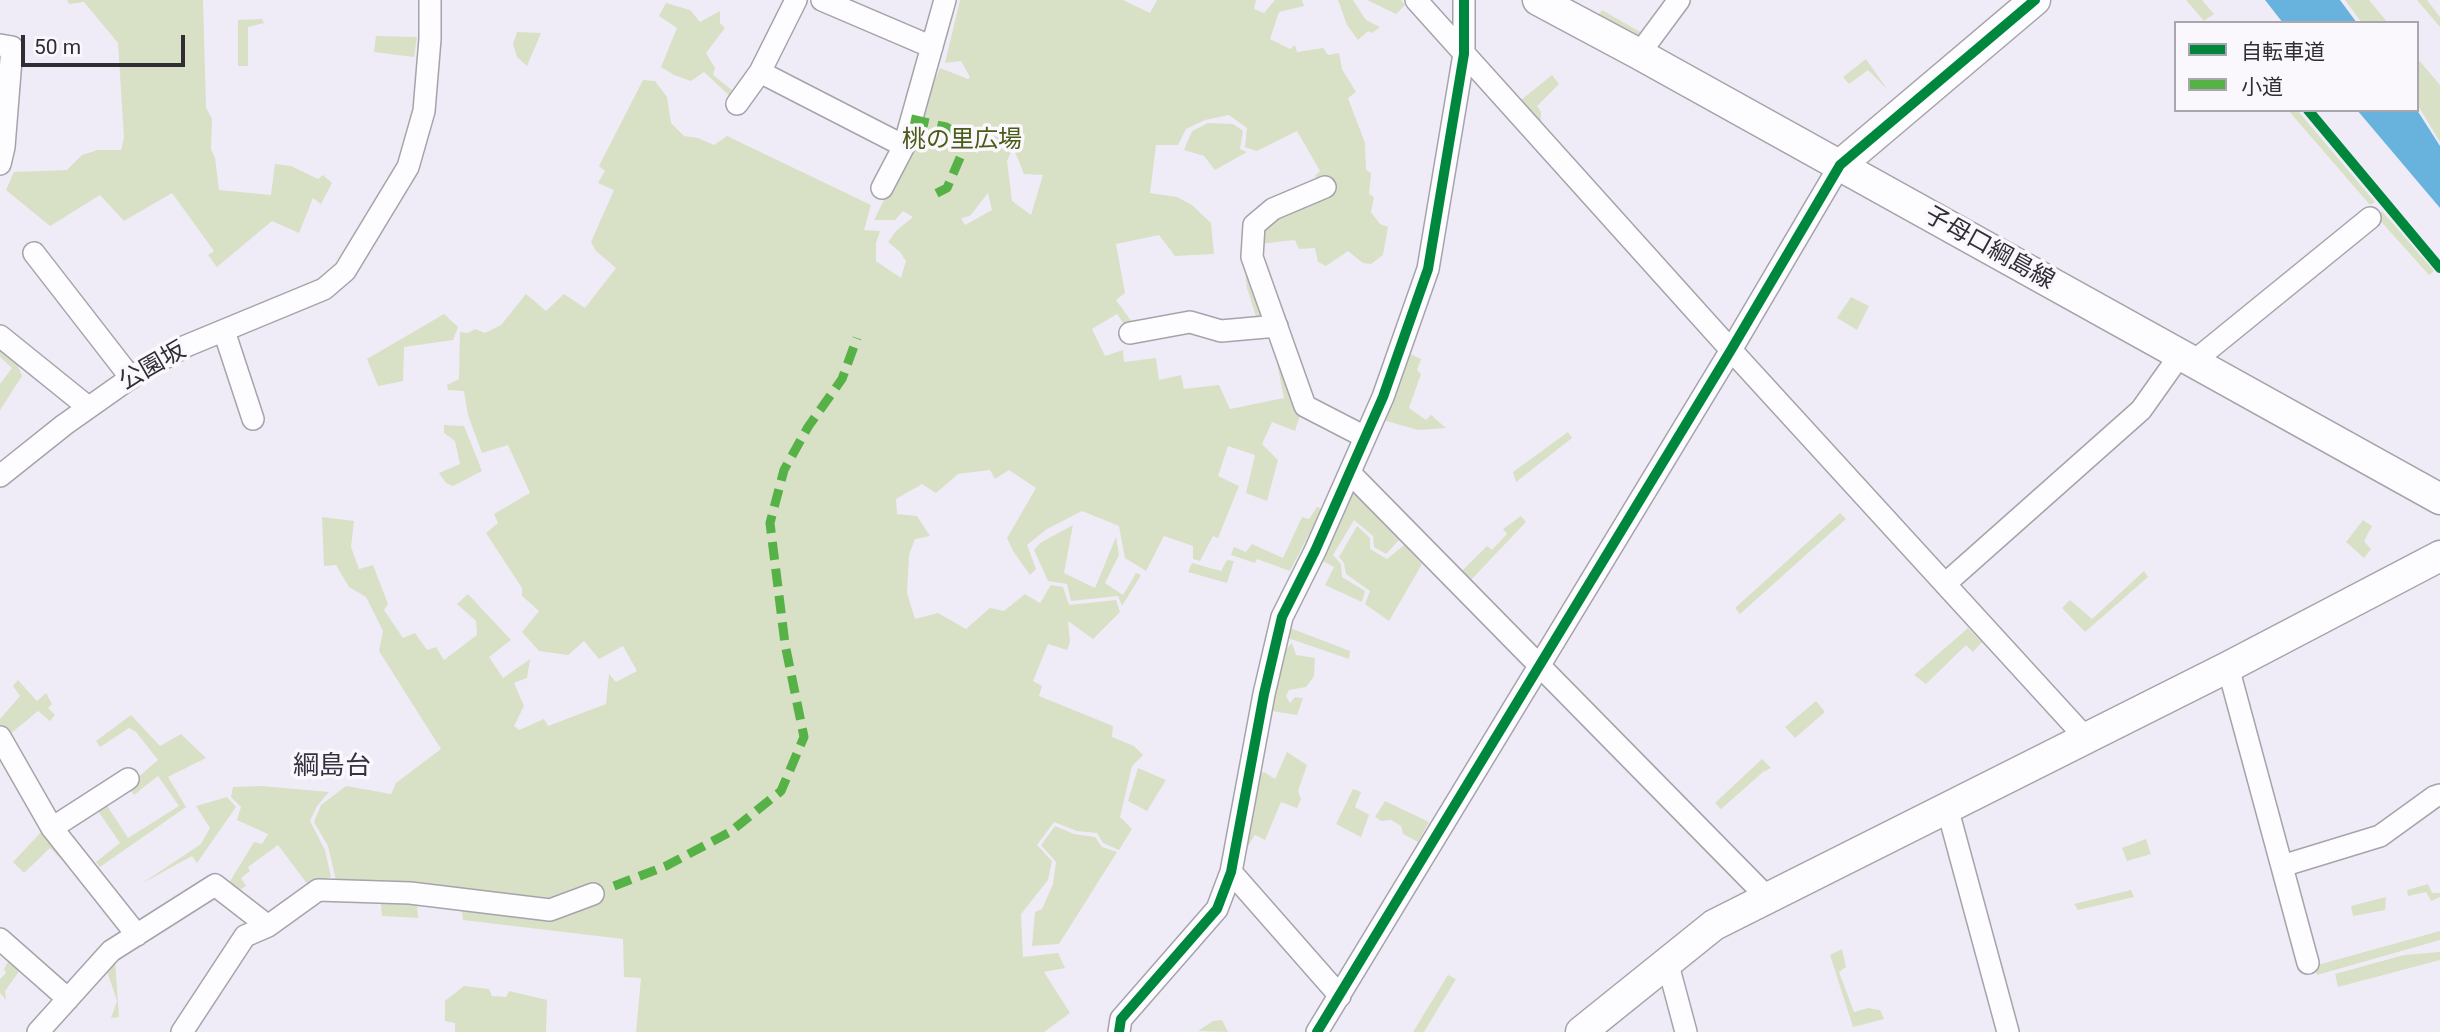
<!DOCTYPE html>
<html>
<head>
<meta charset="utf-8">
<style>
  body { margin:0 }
  #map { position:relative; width:2440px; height:1032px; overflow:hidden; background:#f0ecf7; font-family:Roboto,"Noto Sans JP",sans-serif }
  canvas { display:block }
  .legend { position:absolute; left:2174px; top:21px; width:245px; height:91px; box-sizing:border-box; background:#faf8fd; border:2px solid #a9a7ad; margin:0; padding:9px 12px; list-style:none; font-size:21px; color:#302d35 }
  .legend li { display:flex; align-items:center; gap:14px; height:35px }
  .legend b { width:35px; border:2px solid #a9a7ad }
  .scale { position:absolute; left:21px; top:35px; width:164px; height:32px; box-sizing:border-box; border:4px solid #302d35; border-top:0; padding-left:9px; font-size:21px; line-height:24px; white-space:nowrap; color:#302d35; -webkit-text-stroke:5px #faf8fd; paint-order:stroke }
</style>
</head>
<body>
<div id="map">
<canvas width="2440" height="1032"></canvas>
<ul class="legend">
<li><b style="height:9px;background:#00873e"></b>自転車道</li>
<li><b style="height:9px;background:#56b246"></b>小道</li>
</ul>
<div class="scale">50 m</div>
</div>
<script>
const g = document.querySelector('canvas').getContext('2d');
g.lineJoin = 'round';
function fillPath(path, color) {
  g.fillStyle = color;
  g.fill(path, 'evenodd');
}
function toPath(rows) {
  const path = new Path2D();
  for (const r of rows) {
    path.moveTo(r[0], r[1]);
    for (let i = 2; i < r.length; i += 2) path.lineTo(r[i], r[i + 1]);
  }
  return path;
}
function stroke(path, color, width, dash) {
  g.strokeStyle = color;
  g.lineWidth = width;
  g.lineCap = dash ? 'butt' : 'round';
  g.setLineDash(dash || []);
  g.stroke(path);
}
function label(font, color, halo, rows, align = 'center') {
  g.font = font + ' Roboto,"Noto Sans JP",sans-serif';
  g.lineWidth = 7;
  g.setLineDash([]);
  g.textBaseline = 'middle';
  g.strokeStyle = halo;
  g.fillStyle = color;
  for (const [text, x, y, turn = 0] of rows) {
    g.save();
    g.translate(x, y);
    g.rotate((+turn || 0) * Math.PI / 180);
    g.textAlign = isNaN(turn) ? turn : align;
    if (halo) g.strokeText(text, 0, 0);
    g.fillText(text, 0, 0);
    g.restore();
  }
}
fillPath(toPath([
  [67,0,203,0,206,108,212,119,211,149,215,158,219,190,271,195,275,164,291,166,318,179,323,175,332,183,321,204,313,198,299,233,272,221,217,267,208,255,214,251,172,193,124,221,100,195,50,226,6,190,14,172,67,170,82,155,98,150,121,150,124,138,118,43,84,2,69,4],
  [960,0,1123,0,1150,13,1157,0,1256,0,1254,9,1264,13,1275,0,1302,0,1304,6,1279,12,1270,39,1290,49,1295,45,1297,52,1323,48,1328,55,1339,53,1342,69,1356,92,1348,98,1365,143,1366,170,1371,173,1369,194,1374,197,1371,212,1380,224,1388,227,1383,255,1371,264,1363,263,1348,251,1326,266,1318,262,1315,248,1299,249,1295,240,1259,244,1259,230,1320,184,1315,176,1320,171,1297,131,1257,151,1245,147,1247,128,1229,115,1205,120,1186,129,1178,145,1156,145,1150,193,1177,197,1192,205,1211,223,1214,254,1175,256,1159,235,1116,244,1125,293,1116,300,1132,322,1126,327,1117,314,1092,329,1105,356,1123,350,1124,362,1156,358,1159,380,1181,375,1184,389,1219,385,1230,409,1284,398,1275,353,1281,355,1301,412,1295,431,1272,422,1262,444,1278,460,1267,501,1246,493,1255,455,1228,446,1218,476,1239,486,1218,538,1213,536,1200,561,1193,559,1193,546,1164,536,1146,571,1125,558,1119,526,1082,511,1047,529,1027,545,1036,569,1030,575,1013,551,1007,538,1036,488,1009,470,995,479,990,470,958,474,936,493,922,484,896,499,897,514,917,516,930,536,915,539,909,555,907,593,915,619,938,613,966,629,990,608,1004,611,1025,594,1040,603,1051,585,1063,587,1069,605,1116,600,1120,612,1093,639,1068,621,1070,642,1067,650,1048,644,1033,681,1042,686,1039,696,1113,726,1112,737,1134,746,1143,755,1132,766,1120,817,1132,829,1119,850,1103,843,1097,833,1077,831,1054,822,1037,845,1052,861,1048,880,1021,914,1023,957,1058,953,1065,968,1044,972,1070,1013,1044,1032,636,1032,641,978,624,977,623,939,463,920,461,895,416,888,418,918,382,916,379,885,337,885,328,846,314,822,321,805,346,786,391,794,396,783,441,749,379,651,383,631,366,597,349,587,336,565,324,566,322,517,354,521,351,547,359,569,373,565,388,604,384,610,403,638,415,633,427,650,436,647,444,660,477,635,476,621,457,604,468,594,511,640,489,657,503,678,530,659,527,678,514,683,524,706,514,726,519,730,544,719,548,726,606,704,609,674,616,682,637,671,623,646,599,659,584,641,568,655,539,651,522,632,539,611,522,596,522,588,486,533,498,523,494,514,530,493,508,445,482,453,468,415,464,391,448,390,447,385,459,379,460,332,468,333,475,329,485,333,501,325,526,294,546,311,564,294,585,308,616,268,596,251,591,242,614,190,598,183,605,171,599,166,643,80,655,81,667,97,671,123,684,136,698,138,714,145,727,136,871,205,864,230,880,231,876,243,876,261,901,278,906,261,900,252,888,242,896,231,913,217,903,211,895,220,874,220,884,200,881,198,904,152,940,68,968,79,970,77,961,61,945,63],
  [1013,147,1024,174,1043,175,1031,215,1012,201,1007,161],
  [988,193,992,210,965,225,961,218,970,216],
  [1338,0,1353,0,1366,20,1380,27,1372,33,1368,31,1358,40,1347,25],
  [1367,0,1401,0,1405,5,1396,14],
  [2186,0,2202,0,2214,14,2204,21],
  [2345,0,2369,0,2388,23,2362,23],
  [2417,0,2427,0,2440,17,2440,27],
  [666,3,690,10,700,22,720,11,720,23,725,28,706,53,715,68,713,75,737,94,734,100,704,72,691,81,674,75,661,67,677,28,659,16],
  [1602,10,1642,33,1638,43,1597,17],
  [262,19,264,23,248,27,248,66,238,66,238,20],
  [517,32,541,33,527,66,517,57,513,44],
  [376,36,417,37,414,57,374,52],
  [2417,58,2440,85,2440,142,2417,104],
  [1866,59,1887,89,1868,70,1849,84,1843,77],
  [1552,75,1559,84,1537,106,1541,112,1541,125,1521,100],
  [2288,110,2297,110,2375,202,2370,205],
  [1208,123,1233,124,1243,131,1240,149,1247,152,1215,170,1204,156,1184,150,1192,131],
  [2382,211,2434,271,2429,275,2376,216],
  [1244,262,1271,322,1258,323,1247,288],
  [1851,297,1869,306,1857,330,1837,318],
  [444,314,458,327,453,340,404,347,403,381,378,386,367,359],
  [0,351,18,366,22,376,0,410,0,384,12,368,0,357],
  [1408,353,1421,359,1417,370,1421,374,1409,408,1426,420,1431,415,1446,428,1418,430,1383,420],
  [444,425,464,426,482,471,453,486,446,483,439,473,460,464,455,441,444,433],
  [1568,432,1572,438,1516,482,1513,472],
  [1351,490,1399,540,1386,554,1374,547,1373,536,1354,520,1333,555,1341,564,1342,577,1365,591,1362,602,1325,585,1334,567,1319,559],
  [1317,507,1322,509,1290,571,1257,559,1255,563,1231,555,1234,547,1246,552,1252,544,1283,558,1302,517,1309,519],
  [1840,513,1846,519,1740,614,1735,608],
  [1521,516,1526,522,1469,582,1461,572,1487,546,1492,550,1507,534,1503,529],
  [2363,520,2372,526,2364,541,2371,549,2364,558,2346,542],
  [1073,525,1064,573,1095,588,1116,537,1119,555,1105,583,1123,595,1136,573,1141,575,1122,606,1118,596,1071,601,1067,584,1048,581,1034,550,1040,543],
  [1357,526,1370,538,1370,549,1387,559,1404,545,1422,564,1389,621,1365,604,1370,591,1346,574,1344,563,1339,557],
  [1227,560,1234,561,1227,583,1188,572,1192,563,1221,571],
  [2144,571,2148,577,2085,632,2062,608,2070,600,2092,619],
  [1290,628,1350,651,1349,659,1288,638],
  [1968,628,1982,642,1973,652,1966,645,1926,684,1914,675],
  [1292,643,1296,655,1315,658,1314,676,1306,687,1289,690,1286,696,1290,703,1295,697,1303,698,1297,715,1272,711,1282,654],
  [18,680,37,701,46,693,52,704,48,708,55,715,50,721,38,711,9,735,0,725,0,719,20,696,13,686],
  [1816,701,1825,712,1795,738,1785,727],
  [131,715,160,746,181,734,206,758,168,777,186,807,100,867,96,862,120,843,98,811,106,804,128,838,179,806,158,776,134,795,128,786,158,760,136,732,129,728,100,747,96,741],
  [1287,752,1307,765,1298,791,1301,799,1297,808,1281,802,1265,840,1255,835,1242,856,1258,774,1264,772,1275,779],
  [1762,759,1771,768,1763,772,1721,809,1715,803],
  [1138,768,1166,780,1147,811,1128,801],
  [261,786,329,792,317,806,310,821,325,850,331,877,308,885,278,845,248,867,250,871,241,878,246,886,238,891,229,883,254,842,262,844,268,834,237,820,241,807,231,797,233,787],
  [1353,789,1361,792,1355,807,1369,815,1361,837,1336,824],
  [227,797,236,807,197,863,192,856,141,884,201,844,210,828,196,806],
  [1385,801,1429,822,1418,842,1403,834,1401,826,1391,820,1381,821,1375,817],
  [1055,826,1074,834,1095,837,1102,847,1117,852,1059,944,1032,946,1035,912,1042,909,1053,884,1056,862,1041,845],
  [43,830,71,869,50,848,24,873,13,862],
  [2146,839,2151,854,2127,861,2122,848],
  [2428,884,2432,893,2440,893,2440,897,2431,901,2426,892,2408,896,2407,890],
  [2131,890,2134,897,2078,910,2074,904],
  [2386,897,2385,910,2353,916,2351,906],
  [2440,931,2440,940,2317,975,2314,966],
  [1842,949,1846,967,1839,972,1854,1012,1868,1008,1880,1010,1884,1019,1853,1027,1830,955],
  [2440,952,2440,960,2338,987,2335,974,2404,955],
  [9,960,20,970,5,991,6,1000,0,993,0,979,6,973,4,969],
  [115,960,119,1017,111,1018,117,1001,106,968],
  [1448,975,1456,979,1424,1032,1413,1032],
  [464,986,489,989,492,996,506,997,509,991,547,1000,546,1032,455,1032,455,1023,445,1021,445,1001],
  [1222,1020,1228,1032,1198,1031,1213,1021]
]), '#d8e0c6');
fillPath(toPath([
  [2265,0,2340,0,2357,23,2283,23],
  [2357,110,2417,110,2440,146,2440,208]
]), '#68b3de');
const street = toPath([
  [822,0,932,47],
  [1416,0,1731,350,2085,737],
  [0,45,12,47,4,147,0,164],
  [1639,54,1679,0],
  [760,72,904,146],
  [737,104,760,72,796,0],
  [1325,187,1273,209,1254,225,1252,257,1305,406,1365,437],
  [882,188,904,146,945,0],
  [34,253,131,378],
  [224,331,253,419],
  [1130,333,1190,322,1221,331,1277,326],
  [0,336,88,407],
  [2193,362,2370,218],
  [1350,473,1767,897],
  [0,476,64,425,139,372,186,346,324,289,345,271,408,167,424,111,430,39,430,0],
  [1945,584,2141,410,2180,355],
  [2228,667,2308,963],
  [0,737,52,828,137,935],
  [1947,807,2008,1032],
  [52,828,128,779],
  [2282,866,2380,836,2434,797,2440,795],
  [1231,872,1340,996],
  [0,939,68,999],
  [1667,961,1686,1032],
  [38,1032,111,951,215,885,268,926],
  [182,1032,245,936,268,926,318,890,410,893,550,910,593,894],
  [1119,1032,1121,1019,1217,909,1231,872,1264,694,1282,617,1315,551,1383,397,1428,269,1464,54,1464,0],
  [1317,1032,1731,350,1840,165]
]);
const secondary = toPath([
  [1538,0,1639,54,2440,499],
  [1840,165,2035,0],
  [1581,1032,1714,925,2228,667,2440,556]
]);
stroke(street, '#a6a3ab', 24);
stroke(secondary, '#a6a3ab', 33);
stroke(street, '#fdfcfe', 21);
stroke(secondary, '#fdfcfe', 30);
stroke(toPath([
  [911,119,946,127,968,139,947,188,935,194],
  [614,886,666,866,730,832,781,791,804,737,785,644,770,523,784,470,808,427,842,379,857,338]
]), '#56b246', 9, [18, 9]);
stroke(toPath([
  [2308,110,2440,268],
  [1119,1032,1121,1019,1217,909,1231,872,1264,694,1282,617,1315,551,1383,397,1428,269,1464,54,1464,0],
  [1317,1032,1731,350,1840,165,2035,0]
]), '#00873e', 10);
label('24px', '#495b17', '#faf8fd', [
  ["桃の里広場",962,141]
]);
label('24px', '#302d35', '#faf8fd', [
  ["子母口綱島線",1989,249,29],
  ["公園坂",153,367,-30]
]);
label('26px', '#373241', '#faf8fd', [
  ["綱島台",332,767]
]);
</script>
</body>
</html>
